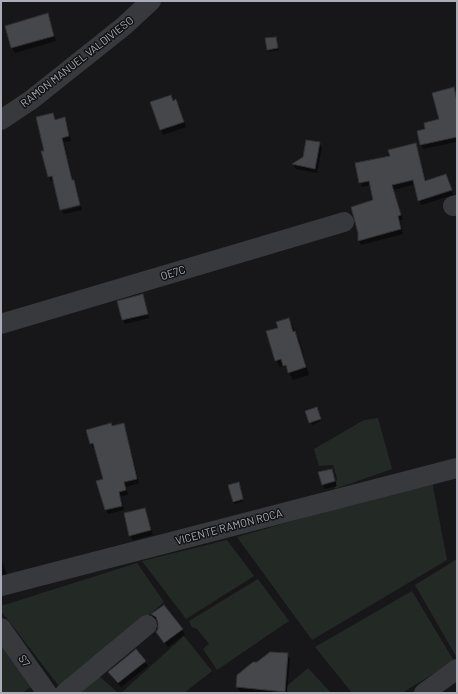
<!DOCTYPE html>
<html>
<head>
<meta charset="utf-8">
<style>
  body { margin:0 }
  #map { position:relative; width:458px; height:694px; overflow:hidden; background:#171719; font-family:Barlow,sans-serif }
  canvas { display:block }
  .frame { position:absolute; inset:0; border:2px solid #aaadb7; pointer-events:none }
</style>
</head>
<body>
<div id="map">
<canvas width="458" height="694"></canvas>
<div class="frame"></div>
</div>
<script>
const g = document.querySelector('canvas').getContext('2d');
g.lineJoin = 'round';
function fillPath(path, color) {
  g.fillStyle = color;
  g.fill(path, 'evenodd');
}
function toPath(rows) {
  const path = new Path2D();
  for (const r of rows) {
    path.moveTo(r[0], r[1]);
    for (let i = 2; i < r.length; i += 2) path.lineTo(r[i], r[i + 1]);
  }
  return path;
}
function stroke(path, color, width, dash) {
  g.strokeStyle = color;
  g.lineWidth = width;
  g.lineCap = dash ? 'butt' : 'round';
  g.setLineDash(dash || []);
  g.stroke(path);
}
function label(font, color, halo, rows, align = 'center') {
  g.font = font + ' Barlow,sans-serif';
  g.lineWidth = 3;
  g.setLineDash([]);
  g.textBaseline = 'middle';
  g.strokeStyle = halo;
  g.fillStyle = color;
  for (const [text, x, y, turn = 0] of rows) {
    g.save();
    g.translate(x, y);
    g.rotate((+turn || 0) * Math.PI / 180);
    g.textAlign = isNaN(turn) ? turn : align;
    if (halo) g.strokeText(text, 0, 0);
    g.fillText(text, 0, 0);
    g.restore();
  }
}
fillPath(toPath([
  [378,418,392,469,335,489,337,478,333,465,319,466,314,449,364,420],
  [432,481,447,560,312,640,237,537],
  [227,540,254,576,186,619,142,561],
  [457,559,457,658,415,585],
  [137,563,164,602,62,690,1,611,1,606],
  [258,579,289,621,217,670,203,649,209,644,197,629,192,627,189,621],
  [412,591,454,661,402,693,352,693,315,647],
  [184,636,212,671,184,693,121,693],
  [1,640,33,686,22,693,1,693],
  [308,668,331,693,278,693,287,692,287,686],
  [98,675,118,693,78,693]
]), '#232a25');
fillPath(toPath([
  [47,14,50,19,56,41,15,53,12,48,6,26],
  [275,38,279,50,269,52,266,39],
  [453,88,457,99,457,146,456,142,423,149,421,144,440,120],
  [171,96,174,102,176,101,179,105,186,127,163,135,151,103],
  [52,114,56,121,64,119,67,123,71,141,64,142,73,181,76,185,80,204,61,209,55,180,51,181,49,176,45,151],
  [319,143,322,148,317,173,296,169,293,164,303,158],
  [416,145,418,149,426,182,446,175,453,195,421,205,419,200,415,184,394,190,403,220,400,220,403,234,361,245,359,241,374,201,371,185,362,187,360,182,391,157],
  [81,206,82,210,64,214,62,211],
  [142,295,145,299,149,318,125,324,123,320,119,302],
  [289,319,299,339,309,375,293,380,285,366,280,367,276,360,279,328],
  [318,410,321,421,312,425,307,412],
  [123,424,126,429,139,483,126,487,128,495,121,496,124,510,108,514,106,510,104,480,95,447,93,448,91,444,87,430],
  [331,470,337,486,325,489,323,484],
  [239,485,243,501,235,504,233,502],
  [145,509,147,514,153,535,133,540,130,535],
  [1,558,7,575,1,576],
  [164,606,185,634,168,647,160,637,159,622,155,619,152,615],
  [287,654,290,659,287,693,240,692,237,687,238,675,257,663],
  [145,662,148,666,121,687,112,677]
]), '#0007');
const building = toPath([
  [48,13,54,36,11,48,5,26,48,13],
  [276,37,278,48,267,50,265,38,276,37],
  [454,87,457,101,457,137,420,145,417,131,425,129,424,123,439,119,432,93,454,87],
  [171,95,173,101,176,99,184,122,160,130,150,102,171,95],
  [53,113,55,120,65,117,69,136,62,138,72,180,74,180,80,205,60,210,52,176,48,177,41,151,44,151,36,117,53,113],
  [306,140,320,142,315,169,292,164,303,157,306,140],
  [416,143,425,181,446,174,452,190,418,201,413,180,392,185,401,215,398,216,401,229,358,241,358,233,351,207,373,200,369,181,359,183,355,163,390,156,388,150,416,143],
  [143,294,148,314,122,320,117,301,143,294],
  [289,318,293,332,295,331,306,367,288,373,286,365,283,366,281,359,275,361,266,331,278,328,276,322,289,318],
  [317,407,321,419,309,423,305,411,317,407],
  [111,423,112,426,124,423,137,479,124,482,126,490,119,492,122,506,105,510,96,481,103,479,93,443,90,444,86,430,111,423],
  [332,469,335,481,322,485,318,472,332,469],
  [239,482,243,499,233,502,228,485,239,482],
  [145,508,151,530,129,536,124,513,145,508],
  [164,605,183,629,164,643,156,632,158,629,158,623,156,617,151,614,164,605],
  [136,649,146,661,118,683,108,672,136,649],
  [270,652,288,653,285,692,236,687,237,675,253,662,257,662,270,652]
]);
fillPath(building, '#46474b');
stroke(building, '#323134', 1);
stroke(toPath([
  [1,120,31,100,124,26,151,1],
  [453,206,457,205],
  [1,324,344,222],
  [1,586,457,468],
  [1,628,47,693],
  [65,693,147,625],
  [424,693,457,669]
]), '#38393d', 20);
label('11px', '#aaadb7', '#121214', [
  ["RAMON MANUEL VALDIVIESO",77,62,-38],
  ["OE7C",173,273,-17],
  ["VICENTE RAMON ROCA",229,527,-15],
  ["S7",24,661,55]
]);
</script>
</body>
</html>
